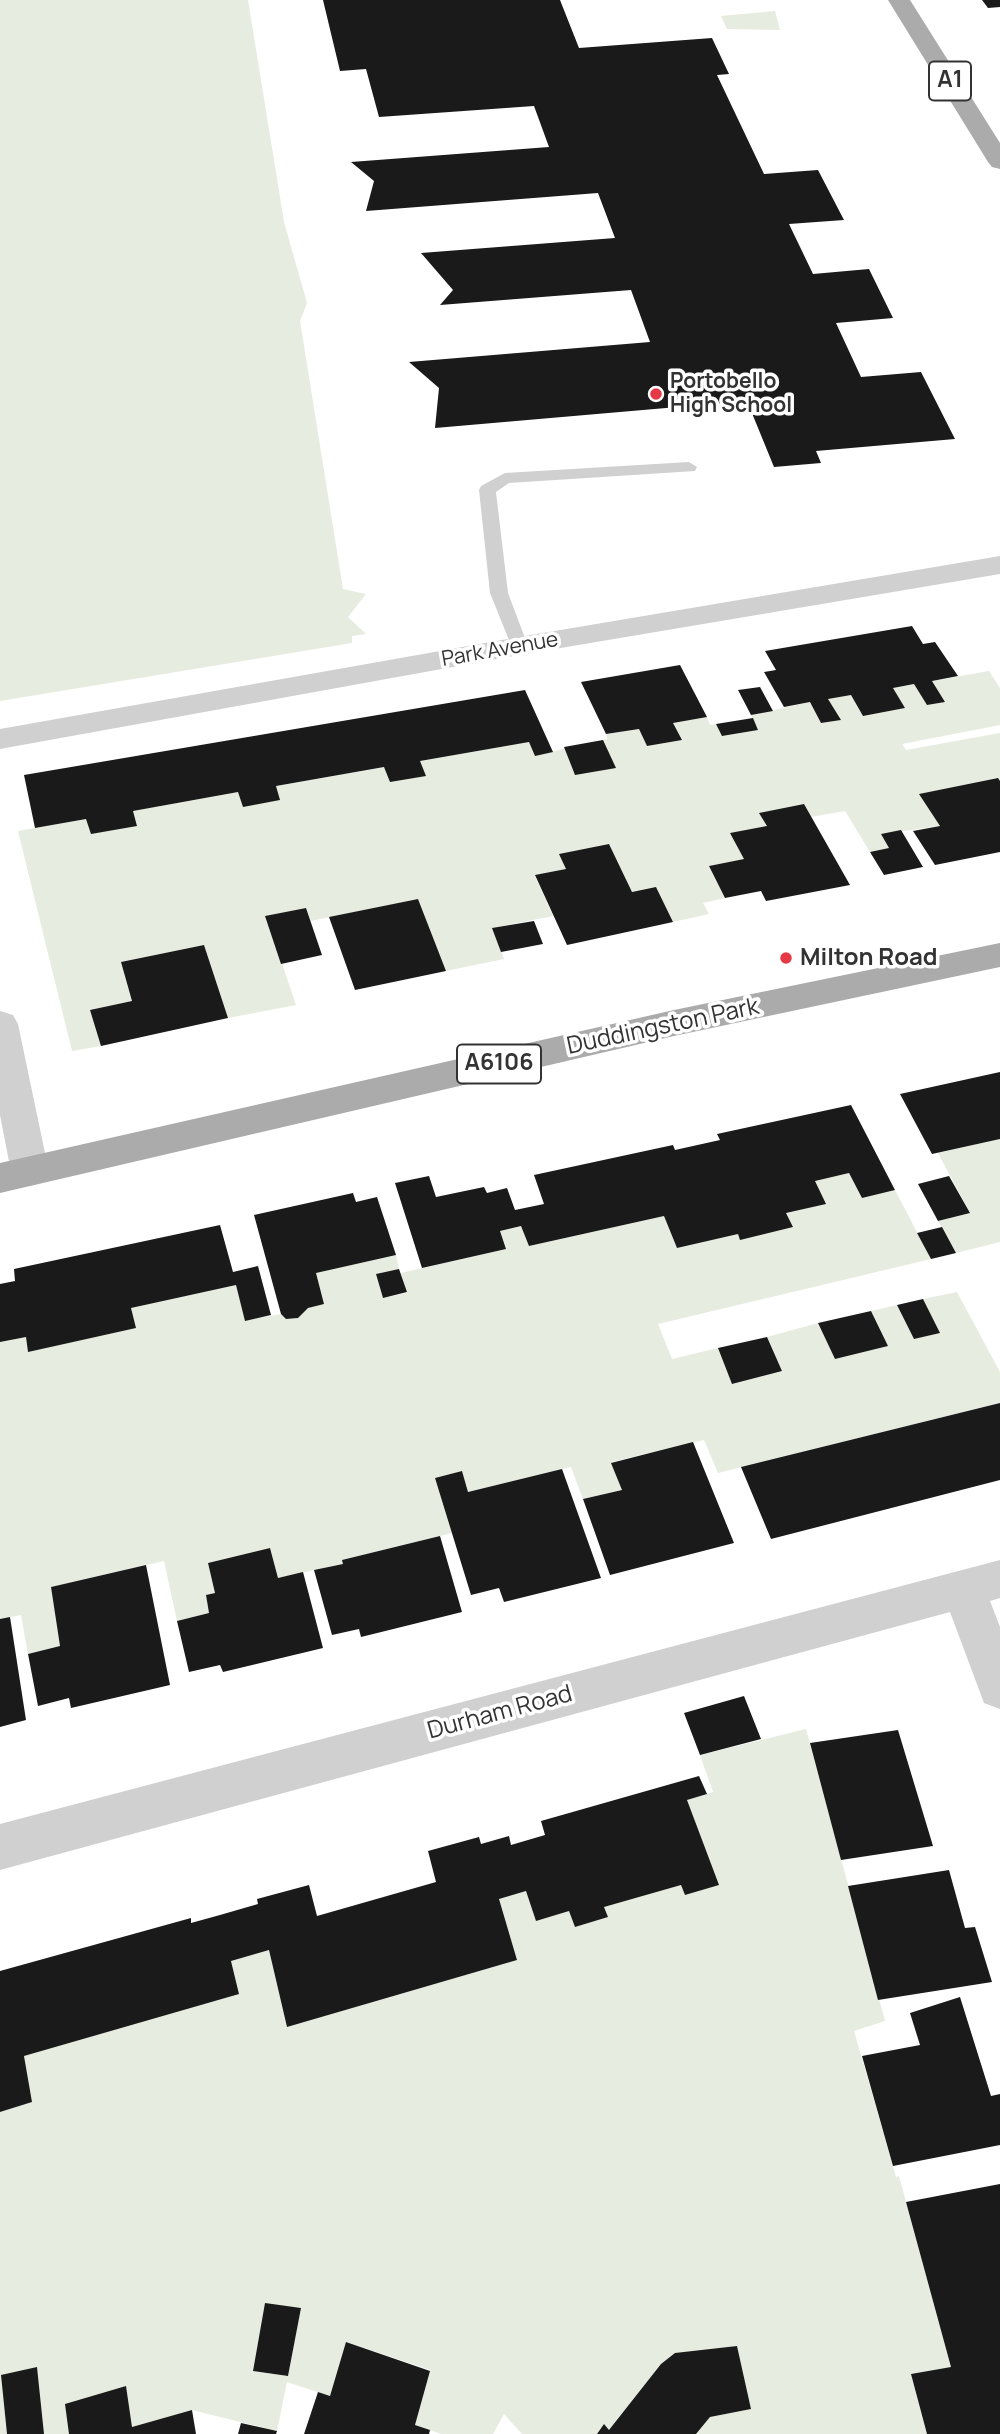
<!DOCTYPE html>
<html>
<head>
<meta charset="utf-8">
<style>
  body { margin:0 }
  canvas { display:block; background:#fff }
</style>
</head>
<body>
<canvas width="1000" height="2434"></canvas>
<script>
const g = document.querySelector('canvas').getContext('2d');
g.lineJoin = 'round';
function fillPath(path, color) {
  g.fillStyle = color;
  g.fill(path, 'evenodd');
}
function toPath(rows) {
  const path = new Path2D();
  for (const r of rows) {
    path.moveTo(r[0], r[1]);
    for (let i = 2; i < r.length; i += 2) path.lineTo(r[i], r[i + 1]);
  }
  return path;
}
function stroke(path, color, width, dash) {
  g.strokeStyle = color;
  g.lineWidth = width;
  g.lineCap = dash ? 'butt' : 'round';
  g.setLineDash(dash || []);
  g.stroke(path);
}
function label(font, color, halo, rows, align = 'center') {
  g.font = font + ' Manrope,sans-serif';
  g.lineWidth = 7;
  g.setLineDash([]);
  g.textBaseline = 'middle';
  g.strokeStyle = halo;
  g.fillStyle = color;
  for (const [text, x, y, turn = 0] of rows) {
    g.save();
    g.translate(x, y);
    g.rotate((+turn || 0) * Math.PI / 180);
    g.textAlign = isNaN(turn) ? turn : align;
    if (halo) g.strokeText(text, 0, 0);
    g.fillText(text, 0, 0);
    g.restore();
  }
}
fillPath(toPath([
  [0,0,248,0,284,222,307,303,300,321,343,589,366,594,348,617,366,634,352,636,352,643,0,701],
  [775,11,780,30,727,29,721,16],
  [989,671,1000,688,1000,725,902,744,906,750,1000,733,1000,781,997,778,920,794,940,826,882,834,889,848,870,852,845,811,811,817,804,804,760,813,767,826,744,859,709,866,725,898,703,903,709,914,673,922,656,887,632,892,609,844,560,854,566,869,535,876,553,916,493,928,504,959,446,971,418,899,311,921,306,908,266,916,296,1005,228,1018,204,945,121,962,132,1001,91,1010,101,1046,72,1051,18,831,86,819,137,825,133,811,238,792,243,806,279,800,276,786,529,742,536,755,607,739,606,734,639,729,647,746,681,740,673,723,707,717,710,725,716,724,723,736,758,730,751,715,810,702,821,723,840,720,828,699,851,695,863,716,905,708,893,688,914,684,928,705,945,702,932,681],
  [1000,1139,1000,1242,956,1253,938,1221,970,1213,938,1153],
  [849,1173,862,1198,895,1190,931,1259,658,1324,672,1359,718,1348,733,1384,782,1371,767,1337,818,1323,835,1359,888,1346,871,1311,897,1305,914,1339,939,1333,923,1299,957,1292,1000,1372,1000,1403,718,1473,704,1440,612,1462,622,1490,583,1499,571,1467,468,1492,462,1471,435,1478,452,1533,343,1560,343,1564,278,1578,270,1548,208,1563,215,1593,206,1596,209,1613,177,1621,164,1561,51,1587,60,1646,28,1654,21,1615,0,1619,0,1342,26,1337,28,1351,136,1328,131,1308,236,1285,246,1320,281,1314,286,1319,298,1318,308,1308,324,1303,316,1273,396,1255,399,1269,376,1274,383,1298,407,1293,401,1273,506,1249,500,1231,521,1226,530,1246,664,1216,677,1248,738,1234,740,1239,793,1227,786,1213,825,1204,815,1181],
  [806,1729,885,2021,854,2031,893,2166,896,2177,899,2176,951,2367,911,2374,927,2434,696,2434,710,2417,751,2409,737,2346,675,2354,661,2364,609,2430,604,2425,597,2434,522,2434,504,2414,493,2434,441,2434,415,2425,430,2370,347,2342,330,2396,287,2382,277,2431,192,2410,132,2427,126,2387,69,2434,44,2434,37,2367,1,2376,7,2434,0,2434,0,2112,32,2102,24,2056,239,1993,231,1961,269,1950,287,2027,517,1960,499,1899,526,1891,536,1921,569,1911,575,1927,608,1917,604,1907,681,1885,685,1895,718,1885,687,1800,713,1792,700,1755],
  [265,2304,301,2308,288,2376,253,2371]
]), '#e6ecdf');
fillPath(toPath([
  [323,0,560,0,579,48,712,38,729,74,717,75,764,174,818,170,844,220,789,224,813,274,869,269,893,318,836,323,861,377,921,372,955,439,816,451,821,463,774,467,747,401,435,428,439,388,409,362,650,342,631,290,440,305,453,290,421,253,615,238,598,193,366,211,374,181,351,162,549,147,534,106,379,117,366,69,340,71],
  [982,0,1000,0,1000,7,988,8],
  [912,626,923,644,935,642,958,676,932,681,945,702,927,705,914,684,893,688,905,708,863,716,851,695,828,699,841,720,821,723,810,702,784,707,764,672,776,670,765,651],
  [680,665,707,717,673,723,682,740,647,746,639,729,606,734,581,682],
  [760,687,773,711,751,715,738,690],
  [525,690,553,752,535,756,529,742,420,761,426,776,390,782,384,767,276,786,280,800,243,807,238,792,133,811,137,826,91,834,86,819,35,828,24,775],
  [753,718,758,730,722,736,716,724],
  [603,740,616,768,575,775,564,747],
  [998,778,1000,781,1000,852,935,865,913,831,940,826,919,794],
  [804,804,850,885,766,901,761,891,725,898,709,866,744,859,730,833,767,826,759,813],
  [901,830,923,867,884,875,870,852,889,848,881,834],
  [609,844,632,892,656,887,673,922,567,945,535,875,566,869,559,854],
  [418,899,446,971,355,990,329,917],
  [306,908,322,955,281,964,265,916],
  [534,921,543,944,501,952,492,928],
  [204,945,228,1018,101,1046,90,1010,132,1001,121,962],
  [1000,1072,1000,1139,932,1154,900,1094],
  [851,1105,895,1190,862,1198,849,1173,815,1181,826,1204,786,1213,793,1227,740,1240,738,1234,677,1248,664,1216,529,1246,521,1226,500,1231,506,1249,422,1268,395,1183,429,1176,436,1197,484,1187,487,1193,507,1188,515,1210,544,1204,534,1175,673,1145,675,1150,720,1140,717,1134],
  [949,1176,970,1213,938,1221,918,1184],
  [353,1193,356,1202,377,1197,396,1255,316,1273,324,1304,308,1308,298,1318,286,1319,281,1314,254,1215],
  [220,1225,233,1272,258,1266,271,1315,245,1321,236,1285,131,1308,136,1328,28,1352,26,1337,0,1342,0,1284,15,1281,14,1269],
  [942,1227,956,1253,931,1259,917,1233],
  [399,1269,407,1292,383,1298,376,1274],
  [923,1299,940,1333,914,1339,897,1305],
  [871,1311,888,1346,835,1359,818,1323],
  [767,1337,782,1371,732,1384,718,1348],
  [1000,1403,1000,1480,771,1539,741,1467],
  [693,1442,734,1543,610,1575,583,1499,622,1490,611,1463],
  [562,1469,601,1578,504,1602,499,1588,471,1595,435,1478,462,1471,468,1492],
  [440,1536,462,1612,361,1637,359,1629,332,1635,314,1570,343,1564,342,1560],
  [270,1548,278,1578,303,1572,323,1648,223,1672,220,1665,189,1672,177,1621,209,1613,206,1595,215,1593,208,1563],
  [146,1565,170,1685,71,1708,69,1698,38,1706,28,1654,60,1646,51,1587],
  [10,1617,26,1720,0,1727,0,1619],
  [744,1696,761,1739,700,1755,684,1713],
  [898,1730,933,1846,841,1860,810,1743],
  [699,1776,707,1794,687,1800,719,1885,685,1895,681,1885,604,1907,608,1917,575,1927,569,1911,536,1921,526,1891,499,1899,517,1960,287,2027,269,1950,231,1961,239,1994,24,2056,32,2102,0,2112,0,1971,191,1918,191,1923,220,1915,258,1904,257,1899,309,1885,317,1916,436,1882,428,1851,479,1837,481,1844,509,1836,511,1845,545,1835,541,1821],
  [949,1870,965,1928,975,1927,992,1982,878,2000,848,1886],
  [960,1997,991,2096,1000,2094,1000,2145,893,2166,862,2056,920,2045,910,2013],
  [1000,2184,1000,2434,927,2434,911,2374,951,2367,906,2202],
  [265,2303,301,2308,288,2376,253,2371],
  [346,2342,430,2371,415,2425,430,2430,429,2434,304,2434,318,2392,330,2396],
  [737,2346,751,2409,710,2417,696,2434,597,2434,604,2424,609,2430,661,2364,675,2353],
  [37,2367,44,2434,7,2434,1,2375],
  [126,2386,132,2427,192,2410,196,2434,69,2434,65,2404],
  [241,2423,277,2431,276,2434,238,2434]
]), '#1a1a1a');
fillPath(toPath([
  [689,462,697,467,695,471,509,483,496,492,508,593,528,646,525,650,513,650,490,593,479,490,481,486,505,473,689,462]
]), '#d0d0d0');
fillPath(toPath([
  [1000,556,1000,574,519,655,0,749,0,729,519,637,1000,556],
  [0,1011,13,1015,18,1024,49,1172,43,1182,30,1186,17,1182,11,1172,0,1115,0,1011],
  [1000,1560,1000,1598,990,1601,1000,1627,1000,1709,984,1703,950,1612,0,1870,0,1824,1000,1560]
]), '#d0d0d0');
fillPath(toPath([
  [888,0,910,0,1000,143,1000,169,992,167,988,162,888,0],
  [1000,943,1000,967,674,1036,0,1193,0,1163,674,1010,1000,943]
]), '#ababab');
for (const [x, y, r, color] of [
  [656,394,7,"#e63946"],
  [786,958,7,"#e63946"]
]) {
  const dot = new Path2D();
  dot.arc(x, y, r, 0, 2 * Math.PI);
  g.fillStyle = color;
  g.fill(dot);
  stroke(dot, '#fff', 2.5);
}
label('bold 21px', '#333', '#fff', [
  ["Portobello",670,382],
  ["High School",670,406]
], 'left');
label('21px', '#333', '#fff', [
  ["Park Avenue",500,650,-10]
]);
for (const [x, y, w] of [
  [950,81,42],
  [499,1064,84]
]) {
  const box = new Path2D();
  box.roundRect(x - w / 2, y - 19.5, w, 39, 5);
  g.fillStyle = '#fff';
  g.fill(box);
  stroke(box, '#333', 2);
}
label('bold 23px', '#333', null, [
  ["A1",950,81],
  ["A6106",499,1064]
]);
label('bold 24px', '#333', '#fff', [
  ["Milton Road",800,958]
], 'left');
label('24px', '#333', '#fff', [
  ["Duddingston Park",663,1027,-12],
  ["Durham Road",500,1713,-15]
]);
</script>
</body>
</html>
